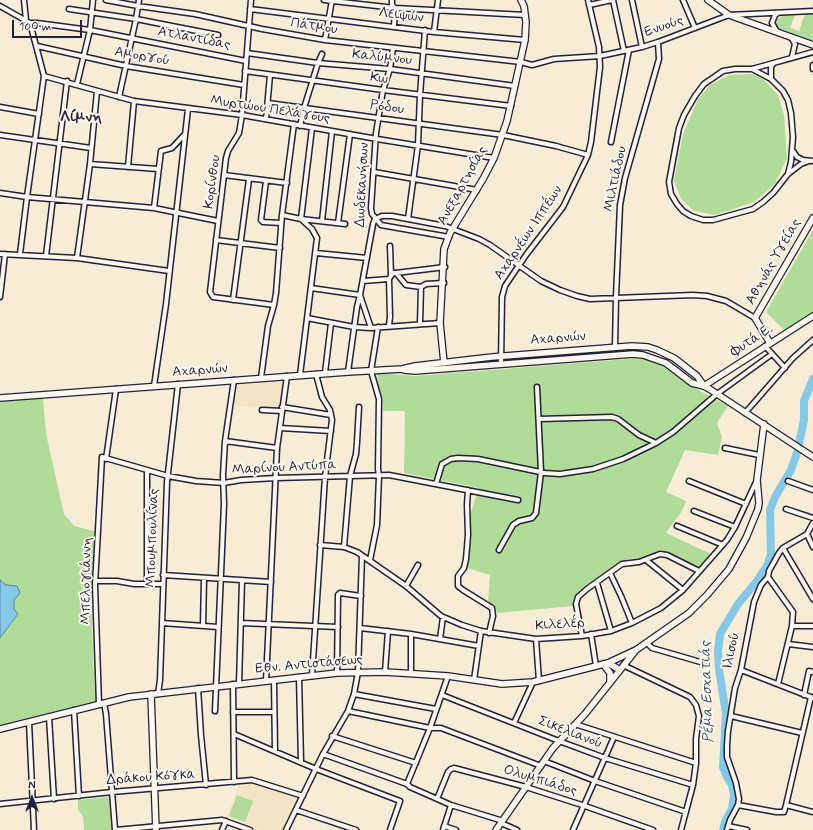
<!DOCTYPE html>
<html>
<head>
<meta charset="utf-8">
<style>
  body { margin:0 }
  #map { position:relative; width:813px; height:830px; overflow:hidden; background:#f7ecd6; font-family:Mynerve,sans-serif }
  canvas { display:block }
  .north { position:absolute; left:12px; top:778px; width:40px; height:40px; -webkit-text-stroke:3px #fbf7ec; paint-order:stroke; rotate:0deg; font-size:11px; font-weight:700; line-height:16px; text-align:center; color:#22223b }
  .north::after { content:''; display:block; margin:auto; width:14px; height:18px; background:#22223b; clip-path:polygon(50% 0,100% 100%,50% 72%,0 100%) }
  .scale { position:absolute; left:12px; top:20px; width:70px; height:18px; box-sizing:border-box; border:2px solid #22223b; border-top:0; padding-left:5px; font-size:12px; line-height:14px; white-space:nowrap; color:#22223b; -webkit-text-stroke:3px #fbf7ec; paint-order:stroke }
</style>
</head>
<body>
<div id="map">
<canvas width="813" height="830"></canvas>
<div class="north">N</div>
<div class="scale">100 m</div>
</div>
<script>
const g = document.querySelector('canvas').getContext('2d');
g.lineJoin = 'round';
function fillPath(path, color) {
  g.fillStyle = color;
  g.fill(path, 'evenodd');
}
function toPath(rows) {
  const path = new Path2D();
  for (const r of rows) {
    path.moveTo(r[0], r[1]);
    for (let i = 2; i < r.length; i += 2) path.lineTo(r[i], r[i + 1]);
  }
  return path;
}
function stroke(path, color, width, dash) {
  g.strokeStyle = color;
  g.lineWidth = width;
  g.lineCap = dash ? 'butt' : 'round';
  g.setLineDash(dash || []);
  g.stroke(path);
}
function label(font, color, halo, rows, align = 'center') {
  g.font = font + ' Mynerve,sans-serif';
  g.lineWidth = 4;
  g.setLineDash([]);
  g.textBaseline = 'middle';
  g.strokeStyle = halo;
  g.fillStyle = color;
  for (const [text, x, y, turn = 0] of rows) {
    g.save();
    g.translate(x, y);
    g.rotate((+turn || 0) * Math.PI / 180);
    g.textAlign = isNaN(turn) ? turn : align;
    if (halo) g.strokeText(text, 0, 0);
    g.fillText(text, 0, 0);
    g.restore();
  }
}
fillPath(toPath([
  [284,382,279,409,235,406,238,385],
  [253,782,299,797,283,830,262,830,227,817,239,783]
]), '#f4e4c6');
fillPath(toPath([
  [805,14,813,14,813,42,782,31,778,28,776,25,776,22,779,18,783,16,795,15,790,28,799,31],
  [752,74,764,80,778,95,784,115,787,158,775,184,754,202,715,215,694,211,681,199,674,181,683,134,698,99,710,85,729,75],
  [813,230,813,311,784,330,766,312],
  [628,359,648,359,663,364,691,386,728,406,717,423,722,437,718,455,685,450,666,492,686,501,682,511,666,533,711,554,698,567,670,553,658,552,641,559,630,559,619,562,580,590,574,597,573,606,497,613,495,606,488,601,490,575,467,568,471,512,479,488,404,473,405,411,383,411,383,398,378,389,377,373,415,376],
  [43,398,46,434,64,514,74,526,97,532,91,599,94,682,96,701,0,725,0,402],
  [237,795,253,801,245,822,229,816],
  [109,797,111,830,84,830,83,816,78,810,78,800]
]), '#b1db99');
const water = toPath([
  [0,580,6,585,17,586,20,593,14,600,14,609,18,614,0,638,0,580]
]);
fillPath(water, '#86c9e7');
stroke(water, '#5e86a2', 1);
stroke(toPath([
  [799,444,804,420,804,401,813,379],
  [723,830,725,822,732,809,734,795,732,785,727,777,723,767,726,714,719,669,718,651,720,634,738,604,757,581,767,566,771,554,770,510,775,497,791,470,798,450]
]), '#86c9e7', 8);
const street = toPath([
  [24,0,26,20],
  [106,0,138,6,195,14,262,29,325,40,521,62,532,65,554,59,600,56,642,47,658,42,729,15,813,11],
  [251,0,242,115,239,133,228,151,226,158,210,292,213,297,274,305,268,326,261,378],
  [324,0,395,8,525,15],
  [392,0,392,5,395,8,394,26],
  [613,0,624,51],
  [632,0,642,47],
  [683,0,695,28],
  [589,5,612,0],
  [0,6,30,23,37,23,90,30,246,61],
  [69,9,136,19,218,35],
  [250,9,434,32,525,40],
  [434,32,438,0],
  [777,32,772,23,775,15,778,13],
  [791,37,795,44,792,57],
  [325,40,332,0],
  [37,46,126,66,244,85],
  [393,48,390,69,383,90,376,133,371,208,372,214,381,225,449,237],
  [247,53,318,63,390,69,515,86],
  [813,65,813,69],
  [752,69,771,79,783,91,788,100,791,113,793,137,791,162,788,174,773,193,763,202,753,209,713,220,703,220,691,216,683,211,677,204,671,194,669,182,679,128,684,115,695,96,704,84,723,71,735,69,752,69,813,52],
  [245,71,383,90,511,106],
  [44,76,134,101,242,115,377,139,494,158],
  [771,79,771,67,773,64],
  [77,84,90,30,93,0],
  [119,97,136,19,139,0],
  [268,103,503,135,556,146,588,155],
  [0,107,39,114],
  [266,119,270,75],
  [300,126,304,108,318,63,322,54],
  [0,135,91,148],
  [611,142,629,50],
  [793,151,797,157,803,160,813,161],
  [90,164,158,169],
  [128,167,134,101],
  [374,172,477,190],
  [788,174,801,164,809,161],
  [224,175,287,183],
  [266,181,261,220,263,222,281,223],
  [0,193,27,197,154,208,218,221],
  [154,208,161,151,172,148,185,134],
  [282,215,301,219,345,224],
  [375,219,382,216,392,216,445,226,453,229,479,239,490,245,541,281,560,290,577,296,590,299,693,295,707,296,726,301,755,318],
  [408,219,418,145,420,95,425,30],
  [322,221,332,131],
  [338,223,350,134],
  [216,240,280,248],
  [390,246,391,275],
  [316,253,367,258],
  [0,254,77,258,169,271],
  [20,254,27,197,44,76,30,23],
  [46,256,67,81],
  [77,258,90,164,97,91],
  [396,273,406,285,421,287],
  [363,281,389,279,393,273,396,273,445,267],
  [311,288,360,295,371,328],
  [0,297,5,254],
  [233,300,249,179],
  [274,305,276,293,282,215,294,124],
  [307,318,354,327,371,328,440,323],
  [420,324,421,287,426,284,444,283],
  [389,325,390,317,389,279],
  [765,346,785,368],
  [615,347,616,297,620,205,625,178,659,59,658,42],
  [501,364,502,297,505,286,526,255,563,207,588,155,591,142,600,67,599,47,588,0],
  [348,372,357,307,360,295,373,224,375,219],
  [325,373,331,323],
  [300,375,317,238,312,229,301,219,312,128],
  [154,386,166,304,188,109],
  [282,407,331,415],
  [262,410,282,411],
  [745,413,793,358,813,340],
  [539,419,612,417,618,419,639,435,656,443],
  [280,428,331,431],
  [225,441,277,448],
  [725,448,759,455],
  [106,459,116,389],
  [689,481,746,504],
  [788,481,813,490],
  [436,484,442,464,451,459,458,458,478,459,545,473,560,474,593,469,623,459,656,443,673,432,717,394,772,354],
  [468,490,467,505,468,535,466,559,464,568,458,576,458,586,463,590,492,608,493,616,489,633],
  [786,509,813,518],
  [694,511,735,527],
  [677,526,723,545],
  [807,534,813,547],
  [320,545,344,547,357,552,406,586,441,616,462,625,481,631,536,639,582,636,611,631,632,623,661,608,683,590,727,540,735,527,756,482],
  [344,547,350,476,356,454,357,442,359,407],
  [783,548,813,599],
  [499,550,513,525,519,521,532,518,536,513,541,472,537,387],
  [370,560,377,525,379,476,378,469,379,399,371,371,378,327],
  [646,560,683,590],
  [610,573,621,596,632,623],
  [163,575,271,582],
  [768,577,793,612,792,626,778,684],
  [768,577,769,571,779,553,783,548,807,534,813,523],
  [95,581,117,581,134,584,163,584],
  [597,583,611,631],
  [147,584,147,470],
  [406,586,418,565],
  [162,623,218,627],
  [241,623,338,627],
  [203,626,204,579],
  [792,626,813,626],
  [360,628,411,634,479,646],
  [411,634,411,673],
  [591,634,596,666],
  [582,636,576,604,578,597,587,589,622,564,639,562,660,554,667,555,699,571],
  [440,639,443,617],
  [536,639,539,681],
  [647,643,652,648,704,663],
  [788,644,813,647],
  [623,665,690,697,696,705,699,716,696,739,696,763,693,785,681,830],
  [741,670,813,698],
  [385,672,388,631],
  [337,673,338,595,340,593,361,596],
  [312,676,325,477,332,420,330,410,322,397,316,374],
  [299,677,301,762],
  [274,680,275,751],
  [474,680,481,631],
  [266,681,277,448,287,376],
  [233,684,234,782],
  [239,684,242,581],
  [198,688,201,735,206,785],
  [158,694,160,680,167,482,178,384],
  [354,694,436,709],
  [442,695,559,741,605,758,693,785],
  [804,695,809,671,813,672],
  [104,703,106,714,115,830],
  [99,704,95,585,102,457,168,476,196,481,224,483,241,480,276,478,389,475,518,500],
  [74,710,79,796],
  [215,711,224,504,223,475,225,441,234,380],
  [348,711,430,728,441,728,541,766],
  [233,712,274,712],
  [731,716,802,733],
  [49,717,54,799],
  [29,722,34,830],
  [514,723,533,682],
  [575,724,696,763],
  [234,734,316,769,400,801,390,830],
  [332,736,416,763],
  [323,754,407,784,410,787,451,805,503,821],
  [544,761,595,781,686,812],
  [407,784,430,728,448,676],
  [437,799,448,772,451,769,454,768,526,787,585,806,653,830],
  [0,804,112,792,252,780,303,796],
  [738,805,776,812,784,812,786,805,811,697],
  [786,805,813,812],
  [296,810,356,830],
  [501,823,517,830],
  [444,826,456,830],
  [728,826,747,830],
  [116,830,222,820,250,830],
  [222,830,226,821],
  [286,830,323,754,348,711,354,694,358,672,362,556],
  [443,830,451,805],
  [573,830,614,737],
  [727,830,730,820,738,805,739,799,736,783,727,757,727,745,728,731,735,688,741,670,754,602,761,585,768,577]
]);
const secondary = toPath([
  [708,0,729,15,813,45],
  [770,343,755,318,813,218],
  [444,363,440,323,444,249,450,233,483,179,494,158,507,121,525,40,526,22,524,6,521,0],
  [404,370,415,371,633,354,643,355,666,363,692,383,704,386,711,390,813,457],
  [704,386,813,316],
  [0,398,348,372,402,369,415,366,492,357,632,346,648,347,657,350,674,358,697,376,704,386],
  [608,663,620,670],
  [603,664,610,673,610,681],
  [151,694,156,830],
  [0,729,129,697,337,673,385,672,448,676,502,684,533,682,608,663,636,650],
  [496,830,553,748,585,714,636,650,689,613,707,595,729,569,746,538,758,509,759,503,757,480,764,424]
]);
stroke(street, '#22223b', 7);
stroke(secondary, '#22223b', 8);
stroke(street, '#fbf7ec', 4);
stroke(secondary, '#fbf7ec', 5.5);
label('14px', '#22223b', '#fbf7ec', [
  ["Λειψών",401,16,7],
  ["Πάτμου",314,27,9],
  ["Ενυούς",664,27,-19],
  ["Ατλαντίδας",194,39,11],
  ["Αμοργού",142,57,10],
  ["Καλύμνου",382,58,6],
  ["Κω",379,79,8],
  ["Ρόδου",387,108,8],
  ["Μυρτώου Πελάγους",270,110,9],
  ["Μιλτιάδου",616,179,-78],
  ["Κορίνθου",213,182,-82],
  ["Δωδεκανήσων",363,185,-87],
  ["Ανεξαρτησίας",463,186,-61],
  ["Αχαρνέων Ιππέων",529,233,-56],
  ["Αθηνάς Υγείας",774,262,-60],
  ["Αχαρνών",558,339,-4],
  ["Φυτά Ε.",752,341,-33],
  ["Αχαρνών",200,371,-4],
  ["Μαρίνου Αντύπα",284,468,-3],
  ["Μπουμπουλίνας",153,538,-88],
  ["Μπελογιάννη",87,581,-89],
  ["Κιλελέρ",560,625,-4],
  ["Ιλισού",732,651,-78],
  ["Εθν. Αντιστάσεως",309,665,-5],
  ["Σικελιανού",570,733,21],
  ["Δράκου Κόγκα",151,778,-4],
  ["Ολυμπιάδος",540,781,17]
]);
label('bold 15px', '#22223b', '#fbf7ec', [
  ["Λίμνη",81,118]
]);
label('italic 15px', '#40546f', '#fbf7ec', [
  ["Ρέμα Εσχατιάς",708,692,-92]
]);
</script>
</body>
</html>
